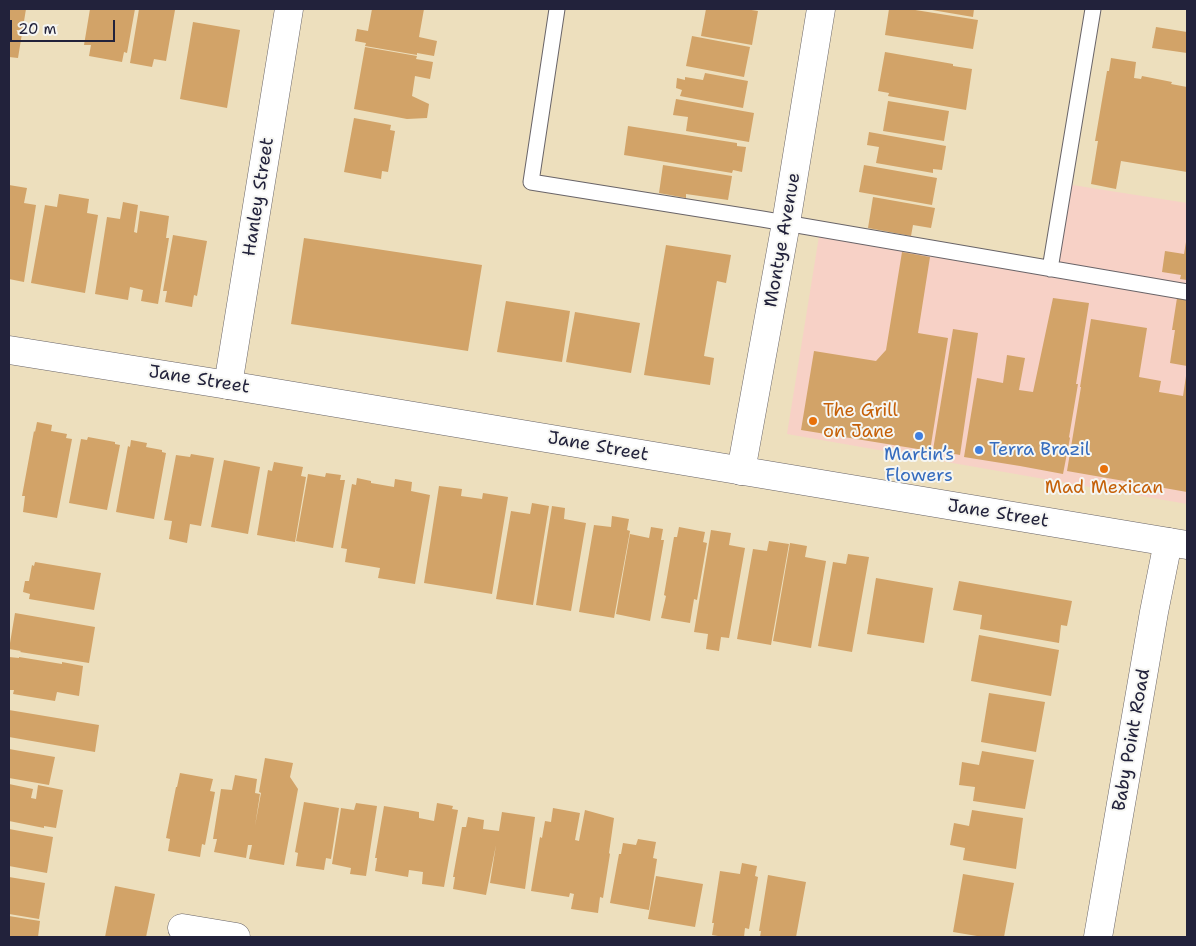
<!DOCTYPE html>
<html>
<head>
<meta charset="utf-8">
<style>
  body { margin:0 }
  #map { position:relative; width:1196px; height:946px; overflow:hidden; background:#eddfbd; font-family:"Shantell Sans",sans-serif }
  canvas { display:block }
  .frame { position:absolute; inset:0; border:10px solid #22223b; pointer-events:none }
  .scale { position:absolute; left:10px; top:20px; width:105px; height:22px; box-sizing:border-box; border:2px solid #22223b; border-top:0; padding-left:6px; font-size:15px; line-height:18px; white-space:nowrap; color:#22223b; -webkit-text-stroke:4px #f6f6f2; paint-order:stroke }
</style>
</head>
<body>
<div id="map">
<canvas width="1196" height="946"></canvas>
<div class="frame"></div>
<div class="scale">20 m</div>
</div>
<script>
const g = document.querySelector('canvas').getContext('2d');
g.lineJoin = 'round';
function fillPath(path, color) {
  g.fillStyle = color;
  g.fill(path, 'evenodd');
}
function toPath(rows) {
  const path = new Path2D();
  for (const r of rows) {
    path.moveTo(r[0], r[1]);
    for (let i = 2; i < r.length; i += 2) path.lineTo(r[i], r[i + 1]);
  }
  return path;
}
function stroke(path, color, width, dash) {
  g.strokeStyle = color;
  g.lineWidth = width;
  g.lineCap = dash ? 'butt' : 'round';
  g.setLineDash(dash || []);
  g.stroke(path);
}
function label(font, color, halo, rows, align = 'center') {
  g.font = font + ' "Shantell Sans",sans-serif';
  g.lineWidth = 4;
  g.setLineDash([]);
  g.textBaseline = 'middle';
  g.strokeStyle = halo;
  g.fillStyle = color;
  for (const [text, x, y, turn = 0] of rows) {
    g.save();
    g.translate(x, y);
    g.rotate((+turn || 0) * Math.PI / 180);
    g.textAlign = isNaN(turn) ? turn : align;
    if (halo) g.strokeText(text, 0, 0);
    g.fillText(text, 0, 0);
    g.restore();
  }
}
fillPath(toPath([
  [1066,184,1187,203,1187,504,787,434,820,230,1052,267]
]), '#f7d1c6');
fillPath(toPath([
  [9,9,26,9,18,58,9,57],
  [90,9,135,9,127,53,124,52,122,62,89,56,91,45,84,45],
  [139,9,175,10,166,61,154,59,152,67,130,63],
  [372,9,424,9,419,37,437,41,434,56,417,53,417,55,365,46,366,43,355,41,357,29,368,31],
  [706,9,745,9,758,11,752,45,701,36],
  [889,9,909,9,978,20,973,49,885,35],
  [932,9,974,9,973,17,932,10],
  [193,22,240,30,227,108,180,99],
  [1156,27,1187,32,1187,53,1152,48],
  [692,36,750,47,744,77,686,66],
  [365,47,417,56,416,59,433,62,430,79,415,76,412,96,429,104,427,118,407,119,354,109],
  [885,52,953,64,953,66,972,69,966,110,888,96,889,93,878,91],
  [1111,58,1136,62,1134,78,1141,79,1142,76,1172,82,1171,84,1187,87,1187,172,1121,161,1116,189,1091,184,1098,141,1095,141,1107,71,1109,71],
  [705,73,748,81,743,108,680,96,682,90,676,88,677,78,685,80,685,77,703,80],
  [676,99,754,113,749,142,686,131,688,117,673,115],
  [888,101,949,111,944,141,883,131],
  [354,118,391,125,390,130,395,131,388,172,382,171,381,179,344,172],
  [628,126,737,143,737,146,746,147,742,172,733,170,732,173,624,155],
  [869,132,946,146,942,170,933,169,933,173,876,163,879,147,867,145],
  [663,165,732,176,728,200,686,194,686,198,659,193],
  [864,165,937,178,932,205,859,192],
  [9,185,27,188,24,203,36,205,24,282,9,279],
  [59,194,89,199,87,213,98,215,85,293,31,283,45,205,57,207],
  [873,197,935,208,931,228,913,225,911,236,868,228],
  [123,202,138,205,134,232,137,233,140,211,169,216,166,238,169,238,158,304,141,301,143,290,130,287,128,300,95,294,107,217,120,219],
  [173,235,207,241,197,296,194,295,192,307,165,302,167,291,163,291],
  [304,238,482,265,468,351,291,324],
  [1186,242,1187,242,1187,280,1180,279,1181,275,1162,272,1165,251,1184,254],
  [666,245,731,255,726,283,717,281,704,356,714,358,710,385,644,375],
  [902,252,930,257,918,333,948,338,930,451,801,430,814,351,876,361,886,350],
  [1053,298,1089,303,1076,384,1078,384,1069,437,1070,438,1063,474,1020,466,964,457,977,378,1003,383,1007,355,1025,358,1019,390,1033,392],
  [1177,298,1187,300,1187,366,1170,363,1175,330,1172,330],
  [506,301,570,311,562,362,497,352],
  [575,312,640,323,631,373,566,362],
  [1091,319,1147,328,1139,377,1161,381,1159,392,1183,396,1186,376,1187,376,1187,492,1067,471,1081,387,1080,387],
  [953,329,978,333,960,455,933,450],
  [37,422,52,425,51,431,67,434,66,438,72,439,57,518,23,512,25,496,22,496,34,431,35,432],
  [88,437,115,442,115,444,120,445,107,510,69,503,81,439,87,440],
  [131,440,147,443,146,447,162,450,162,452,166,453,154,519,116,512,128,446,130,447],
  [191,454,214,458,201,526,190,524,187,543,169,539,172,521,164,520,176,455,190,457],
  [224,460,260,467,248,534,211,527],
  [274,462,303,467,301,476,306,477,295,542,257,535,268,470,272,471],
  [326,473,341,475,340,480,345,480,333,548,296,541,308,474,325,477],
  [357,478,371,481,371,483,394,487,395,479,412,482,411,491,430,495,415,584,378,578,380,568,345,562,347,549,341,548,352,484,356,485],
  [439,486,462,489,461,496,482,499,483,493,508,497,492,594,424,583],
  [532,503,549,506,533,605,496,599,511,511,530,514],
  [552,506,565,508,564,519,586,523,571,611,536,605],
  [612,516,629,519,627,530,630,531,614,618,579,612,594,525,611,527],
  [651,527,663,529,661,540,664,540,650,621,616,614,630,534,649,538],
  [679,527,705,532,703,542,707,543,697,600,694,599,690,623,661,618,666,596,664,595,674,537,677,537],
  [711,530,731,533,729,545,745,548,729,638,721,637,719,651,706,649,708,634,694,632],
  [769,541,789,544,771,645,737,639,753,549,767,551],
  [790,543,807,546,805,557,826,561,811,648,773,641],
  [848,554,869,557,852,652,818,646,833,562,846,564],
  [35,562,101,573,94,610,29,599,30,594,23,592,25,581,29,581,32,565,34,566],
  [876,578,933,588,924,643,867,634],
  [959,581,1072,601,1067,626,1061,625,1059,643,980,629,982,615,953,610],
  [15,613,95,627,89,663,20,652,21,651,9,649],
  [979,635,1059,650,1051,696,971,681],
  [9,657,19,658,19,657,62,664,62,662,83,666,79,696,57,692,55,701,13,694,14,690,9,690],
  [989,693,1045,702,1036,752,981,742],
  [9,710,99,725,95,752,9,737],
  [9,749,55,757,49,785,9,778],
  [982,751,1034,760,1025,809,973,801,975,787,959,785,962,762,979,765],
  [265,758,293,763,290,777,298,789,284,865,249,859,252,845,248,845,246,858,214,852,217,839,213,839,221,789,232,790,235,775,257,779,255,793,260,794,255,826,261,793,259,792],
  [180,773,213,779,210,791,215,792,205,845,202,844,200,857,168,851,170,839,166,838,176,787,177,787],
  [9,784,33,789,31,798,36,799,38,785,63,790,56,828,44,826,44,828,9,821],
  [304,802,339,808,331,859,326,858,324,870,296,866,298,853,295,852],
  [356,803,377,806,366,876,350,874,351,868,332,864,341,808,354,810],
  [437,803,453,806,452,809,458,810,444,887,422,884,423,872,409,870,408,877,375,871,377,858,375,858,384,806,419,812,419,818,434,821],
  [553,808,580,813,575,840,579,841,585,810,614,818,609,853,610,854,603,898,600,897,598,913,571,909,574,894,570,893,569,897,531,891,540,837,542,838,545,821,551,822],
  [972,810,1023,818,1016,869,963,860,965,848,950,845,954,823,969,826],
  [502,812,535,817,525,889,490,883,496,845,486,895,453,889,455,877,453,877,462,827,466,827,468,817,484,820,483,829,499,831],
  [9,829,53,837,47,873,9,866],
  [638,839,656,842,653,858,657,859,649,910,610,903,619,854,621,854,623,843,636,845],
  [742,863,757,866,755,876,758,877,749,929,745,928,744,937,724,937,712,935,714,923,712,923,720,871,740,874],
  [963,874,1014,883,1004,937,983,937,953,932],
  [768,875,806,882,796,937,760,937,761,931,759,931],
  [656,876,703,884,695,927,648,919],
  [9,877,45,883,39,919,9,914],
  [115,886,155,894,146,937,105,937],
  [9,916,40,921,38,937,9,937]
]), '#d2a368');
const lane = toPath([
  [557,9,531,182,762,219,1187,292],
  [1050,269,1093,9]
]);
const street = toPath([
  [228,385,289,9],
  [741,471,786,223,821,9],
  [182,928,236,937],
  [1098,937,1154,612,1168,542]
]);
const secondary = toPath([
  [9,350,228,385,1187,545]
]);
stroke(lane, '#696468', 17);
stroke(street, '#696468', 29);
stroke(secondary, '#696468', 29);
stroke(lane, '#fff', 15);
stroke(street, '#fff', 28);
stroke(secondary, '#fff', 28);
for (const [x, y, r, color] of [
  [813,421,5,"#e8710a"],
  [919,436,5,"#3f7fe0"],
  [979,450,5,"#3f7fe0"],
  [1104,469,5,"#e8710a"]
]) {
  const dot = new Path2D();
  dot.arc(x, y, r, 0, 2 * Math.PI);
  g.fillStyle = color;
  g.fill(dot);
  stroke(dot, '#f6f6f2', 2);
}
label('18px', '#22223b', '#f6f6f2', [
  ["Hanley Street",259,197,-81],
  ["Montye Avenue",783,240,-80],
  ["Jane Street",199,380,9],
  ["Jane Street",598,447,10],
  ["Jane Street",998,514,9],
  ["Baby Point Road",1132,740,-80]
]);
label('18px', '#c56008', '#f6f6f2', [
  ["The Grill",823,411],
  ["on Jane",823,432],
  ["Mad Mexican",1104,488,"center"]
], 'left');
label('18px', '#366cbe', '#f6f6f2', [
  ["Terra Brazil",989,450],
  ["Martin’s",919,455,"center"],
  ["Flowers",919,476,"center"]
], 'left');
</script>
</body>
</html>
